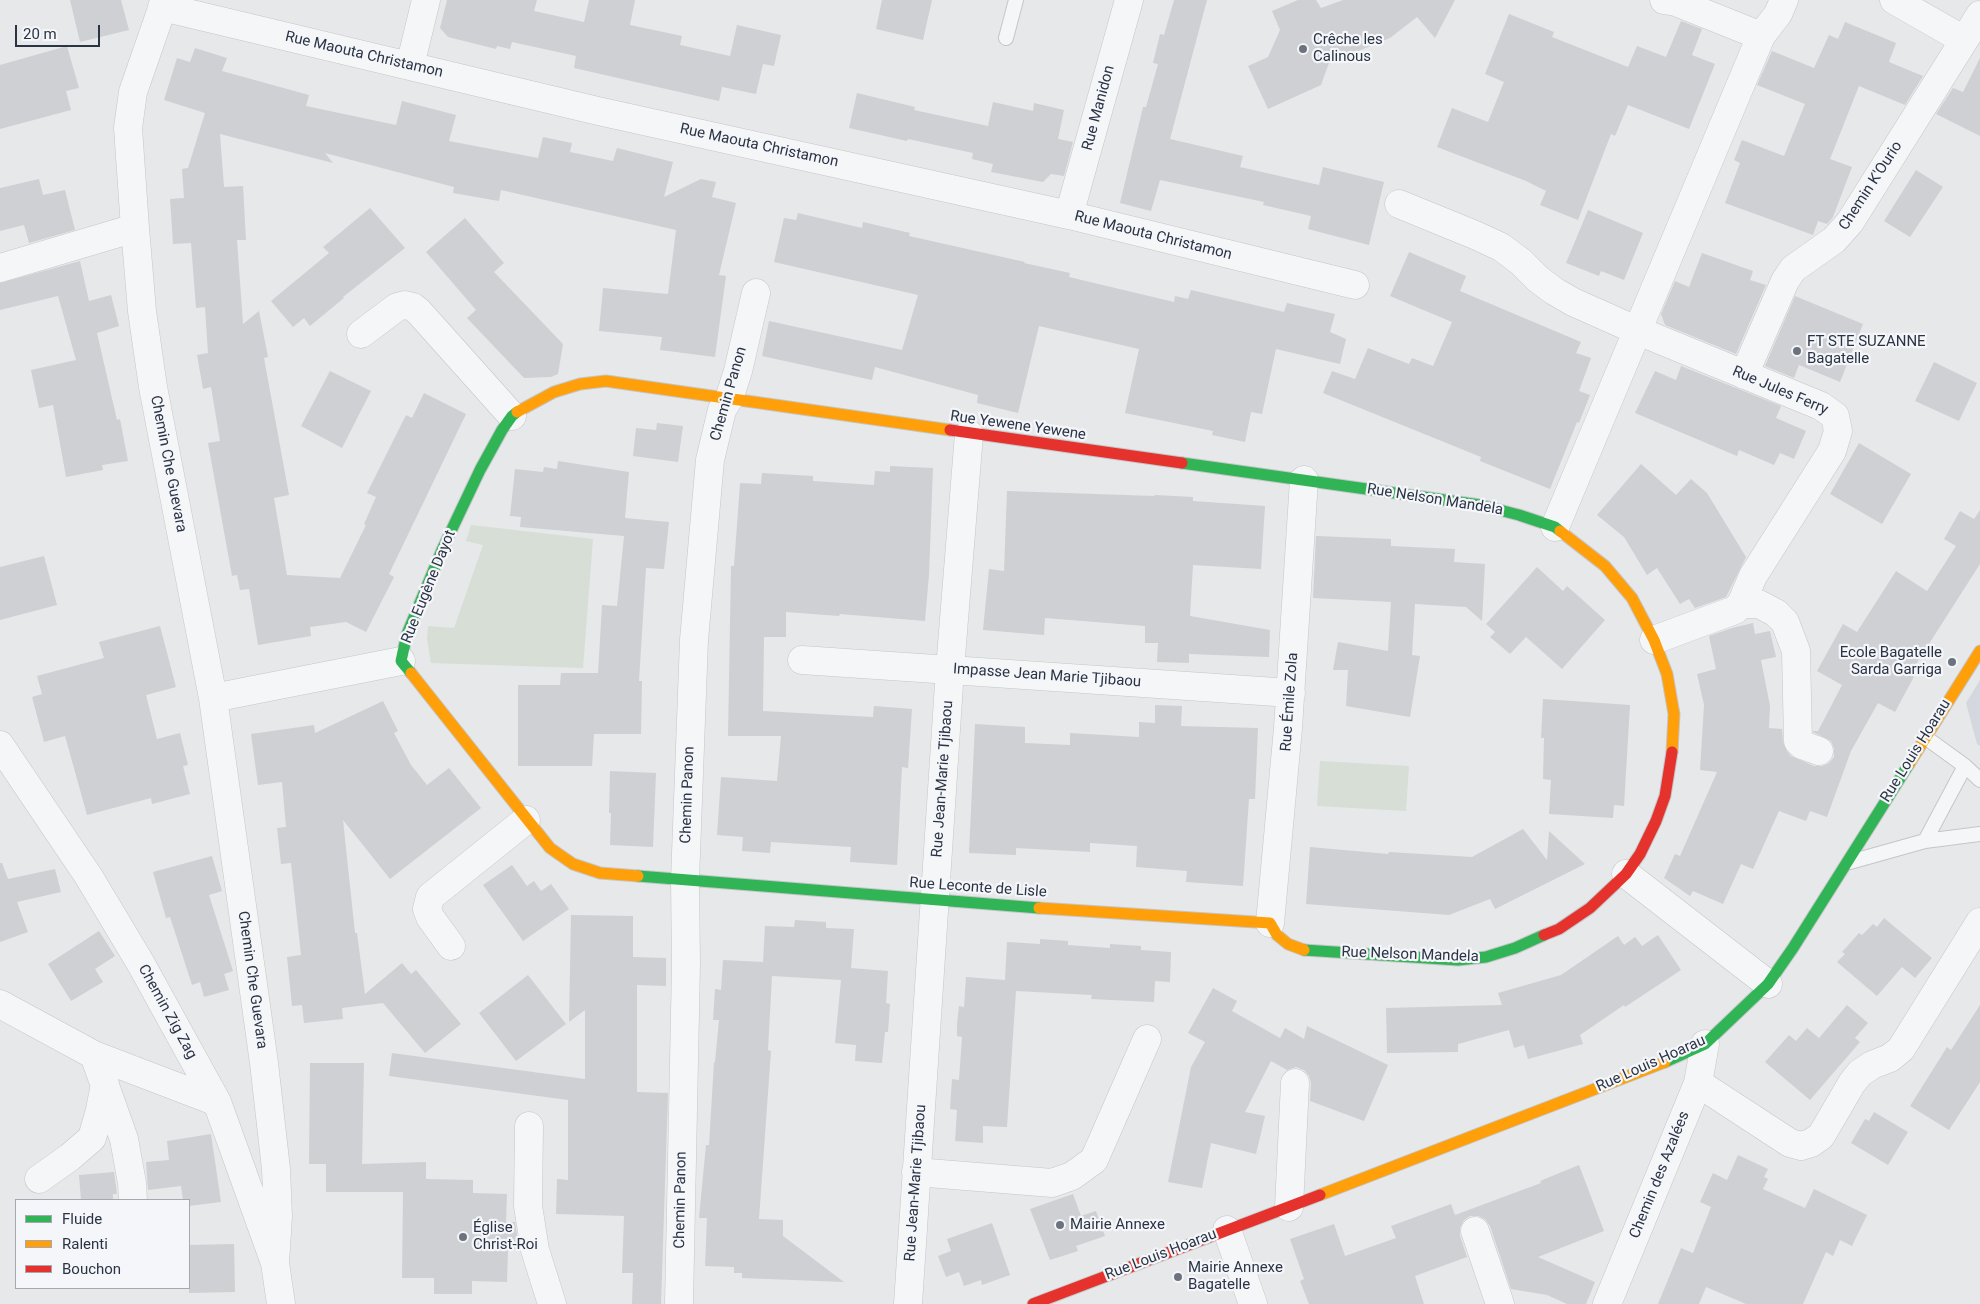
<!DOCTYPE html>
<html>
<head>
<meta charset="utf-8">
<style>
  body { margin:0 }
  #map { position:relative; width:1980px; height:1304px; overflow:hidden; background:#e6e8ea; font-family:Roboto,sans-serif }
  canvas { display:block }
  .legend { position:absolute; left:15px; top:1199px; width:175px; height:90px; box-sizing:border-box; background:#f4f6f9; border:1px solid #a4a8b1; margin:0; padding:6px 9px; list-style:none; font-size:15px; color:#2b3445 }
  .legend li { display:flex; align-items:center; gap:10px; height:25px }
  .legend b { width:25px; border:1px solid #a4a8b1 }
  .scale { position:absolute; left:15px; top:25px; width:85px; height:22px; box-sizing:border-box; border:2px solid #2b3445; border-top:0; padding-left:6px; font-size:15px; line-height:18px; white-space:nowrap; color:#2b3445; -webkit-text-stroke:4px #f4f6f9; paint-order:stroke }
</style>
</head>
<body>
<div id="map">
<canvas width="1980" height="1304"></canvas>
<ul class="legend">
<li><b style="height:6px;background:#30b455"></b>Fluide</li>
<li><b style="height:6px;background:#ff9f0a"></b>Ralenti</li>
<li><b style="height:6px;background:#e5322d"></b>Bouchon</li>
</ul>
<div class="scale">20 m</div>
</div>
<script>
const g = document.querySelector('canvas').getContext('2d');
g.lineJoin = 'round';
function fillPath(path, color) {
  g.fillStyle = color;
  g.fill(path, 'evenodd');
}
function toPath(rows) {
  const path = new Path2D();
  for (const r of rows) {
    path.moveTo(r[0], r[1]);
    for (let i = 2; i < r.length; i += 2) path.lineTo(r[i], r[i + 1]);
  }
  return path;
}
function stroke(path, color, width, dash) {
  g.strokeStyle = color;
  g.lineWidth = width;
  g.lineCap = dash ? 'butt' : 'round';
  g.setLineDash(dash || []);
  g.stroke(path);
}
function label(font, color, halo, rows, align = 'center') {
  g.font = font + ' Roboto,sans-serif';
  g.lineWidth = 4.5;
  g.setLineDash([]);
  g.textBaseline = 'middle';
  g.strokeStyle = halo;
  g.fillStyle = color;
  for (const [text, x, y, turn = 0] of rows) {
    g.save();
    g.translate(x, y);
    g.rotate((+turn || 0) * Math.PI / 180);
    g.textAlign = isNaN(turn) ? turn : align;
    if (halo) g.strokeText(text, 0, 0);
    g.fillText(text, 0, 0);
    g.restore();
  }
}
fillPath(toPath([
  [1980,680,1980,746,1977,744,1966,703]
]), '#d4d7dd');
fillPath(toPath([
  [471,525,593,539,583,668,431,663,427,639,428,626,454,628,483,545,466,541],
  [1320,761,1409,766,1406,811,1317,806]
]), '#d6ded6');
fillPath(toPath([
  [70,0,121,0,129,30,80,42],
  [447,0,537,0,534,11,584,22,589,0,635,0,630,25,682,36,680,45,730,56,737,25,781,35,774,66,763,64,756,94,722,87,719,101,574,68,576,56,512,42,510,49,497,46,496,49,448,37,440,28],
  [882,0,932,0,923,40,876,29],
  [1174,0,1207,0,1170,139,1243,156,1240,167,1319,185,1323,167,1384,182,1369,245,1308,229,1311,216,1263,205,1264,202,1160,180,1151,211,1120,203,1143,107,1146,107,1158,64,1153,63,1160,34,1164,35],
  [1298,0,1316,0,1321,8,1343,0,1455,0,1435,38,1417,17,1390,38,1329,63,1321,85,1268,109,1248,66,1268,57,1280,30,1272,11],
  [1509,14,1554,32,1552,37,1628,67,1637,46,1666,57,1681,21,1702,29,1692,55,1715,64,1689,129,1628,105,1615,136,1611,134,1578,220,1540,205,1546,191,1526,181,1437,147,1452,108,1488,122,1504,82,1485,74],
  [1845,22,1896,43,1889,62,1923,76,1905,105,1859,86,1830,159,1852,167,1833,217,1827,224,1818,221,1813,235,1725,203,1740,163,1734,160,1742,140,1784,156,1805,104,1757,85,1772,51,1814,68,1829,35,1838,39],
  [67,46,79,88,66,91,71,110,0,129,0,65],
  [195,48,227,58,222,71,309,95,306,106,396,125,402,101,456,115,449,141,538,158,543,137,572,143,570,152,613,161,617,148,673,162,664,197,701,179,716,182,712,197,736,203,719,275,726,276,715,357,660,350,662,337,599,331,603,288,668,294,676,230,501,190,499,201,453,193,454,187,325,153,333,163,220,134,224,187,243,186,246,240,237,240,243,324,259,311,268,357,264,358,289,495,274,498,287,575,340,578,366,525,364,524,376,497,367,493,406,415,412,418,424,393,466,414,389,574,394,577,366,632,346,622,310,627,311,636,258,645,249,589,240,590,237,575,232,576,208,443,220,441,211,387,203,389,197,355,208,353,205,307,196,308,191,243,173,244,170,199,184,198,182,169,188,168,205,113,164,100,177,58,190,62],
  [1980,58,1980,136,1936,114,1953,88,1963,92],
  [857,93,915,107,914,110,988,126,993,102,1033,111,1034,103,1064,110,1058,139,1073,142,1064,176,1051,174,1043,182,991,172,993,164,972,159,973,153,908,139,907,141,849,128],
  [1916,170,1943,187,1910,237,1884,221],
  [39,179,43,195,65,190,75,230,29,243,24,225,0,231,0,188],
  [370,208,405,248,343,297,344,298,310,326,304,318,293,327,271,301,329,253,323,247],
  [1588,210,1643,233,1624,280,1601,271,1599,276,1566,263],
  [798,213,862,228,863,222,910,233,909,236,1025,262,1024,263,1070,273,1069,277,1174,302,1175,296,1188,299,1191,290,1284,312,1287,303,1335,314,1330,332,1346,339,1340,364,1276,349,1262,414,1251,412,1245,442,1212,435,1213,431,1125,413,1139,349,1039,326,1018,413,977,403,978,395,875,367,872,380,762,356,769,321,902,350,918,295,774,262,784,218,796,220],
  [465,218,504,263,494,272,563,344,558,374,551,377,524,378,467,318,476,310,426,252],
  [1409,252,1466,276,1460,291,1581,342,1576,353,1591,358,1579,391,1590,395,1579,423,1577,422,1550,489,1480,461,1481,457,1323,393,1332,371,1355,379,1368,348,1409,364,1412,358,1433,366,1452,322,1390,296],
  [1702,253,1753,271,1750,280,1766,285,1736,354,1665,325,1661,314,1675,281,1689,287],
  [80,261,89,301,111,295,119,326,97,333,117,420,120,419,128,461,102,465,103,470,66,477,53,405,39,408,31,370,76,360,58,296,0,310,0,283],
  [1795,296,1863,324,1840,382,1799,365,1794,378,1765,366],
  [1934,362,1977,383,1959,421,1915,401],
  [1681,366,1781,406,1776,418,1806,431,1794,459,1780,453,1774,465,1739,450,1737,456,1635,413,1655,371,1676,380],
  [330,371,371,391,342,448,301,426],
  [657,423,683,426,678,462,633,456,636,428,656,430],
  [1859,443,1911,474,1882,524,1830,494],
  [558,461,629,472,625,518,669,522,664,569,646,568,639,681,642,681,641,734,594,734,592,766,518,766,518,685,560,685,561,673,598,673,602,605,617,606,624,536,520,527,521,517,510,516,515,469,543,472,544,467,557,469],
  [1641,464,1676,495,1691,479,1707,493,1746,557,1726,597,1695,608,1689,599,1680,604,1657,568,1647,575,1624,537,1597,515],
  [890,466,933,468,929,575,925,621,840,614,839,616,786,612,786,637,764,637,763,711,873,717,874,706,912,709,908,768,902,767,897,865,850,862,851,847,771,842,770,853,742,851,743,837,717,835,721,777,777,781,781,736,728,736,731,566,734,566,740,483,761,484,762,473,813,476,813,481,874,485,875,471,890,472],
  [1007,491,1154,496,1155,495,1193,497,1193,501,1265,506,1261,569,1193,565,1190,616,1270,630,1269,657,1189,654,1189,663,1157,662,1158,643,1145,643,1145,626,1045,618,1044,635,983,630,989,569,1004,571],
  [1980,510,1980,564,1913,669,1917,671,1895,712,1878,703,1851,751,1827,817,1810,811,1806,821,1779,811,1753,869,1741,864,1723,904,1693,891,1690,896,1664,878,1675,854,1680,856,1717,772,1700,770,1704,705,1697,674,1716,669,1709,636,1732,628,1753,623,1755,634,1770,631,1776,657,1761,660,1770,706,1769,728,1782,729,1783,742,1787,751,1791,756,1814,766,1822,766,1829,763,1834,757,1834,748,1831,741,1813,732,1813,731,1818,731,1842,685,1817,671,1843,624,1857,632,1896,571,1927,591,1956,546,1944,539,1960,511,1974,519],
  [1316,536,1391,539,1391,546,1455,549,1454,562,1485,564,1482,621,1466,607,1415,604,1412,655,1420,656,1410,717,1346,706,1348,670,1333,670,1338,642,1388,651,1391,602,1313,598],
  [44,556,57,605,0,620,0,567],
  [1537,567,1563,591,1567,586,1605,620,1562,669,1526,637,1510,654,1490,637,1495,632,1486,624],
  [160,626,176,687,146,695,157,739,180,733,188,765,183,766,190,794,152,804,151,798,87,815,65,736,44,742,32,697,42,694,37,676,104,658,99,642],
  [1543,699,1630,705,1624,806,1614,805,1613,818,1549,814,1551,780,1543,779,1544,738,1541,738],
  [383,701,398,731,394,733,411,765,427,785,449,768,481,808,390,879,343,820,355,933,357,933,365,994,402,963,411,974,416,970,461,1024,425,1053,383,1003,342,1008,343,1019,304,1023,302,1005,292,1006,287,957,301,955,291,863,281,864,277,828,286,827,282,782,258,785,251,734,314,725,315,733],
  [1155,705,1182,706,1181,726,1258,728,1255,799,1249,799,1243,886,1186,882,1187,871,1136,867,1137,846,1090,843,1090,852,1016,848,1016,855,969,853,975,724,1025,727,1025,743,1070,745,1070,733,1139,737,1139,722,1155,723],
  [610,771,656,773,653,847,610,845,611,813,609,813],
  [1523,829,1547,860,1549,831,1585,864,1495,909,1490,899,1449,915,1306,904,1310,847,1388,854,1389,852,1472,857],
  [212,856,222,891,209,895,233,971,224,974,229,990,204,997,200,982,192,985,170,917,166,918,153,872],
  [0,863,2,863,8,879,55,869,61,892,17,902,28,932,0,942],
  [512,865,527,886,534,881,541,891,551,884,569,909,523,941,483,885],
  [571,915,633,916,633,957,666,958,666,986,637,985,637,1092,668,1093,661,1304,632,1304,633,1273,622,1273,624,1216,556,1214,557,1179,568,1180,568,1100,389,1076,392,1053,585,1079,585,1010,569,1022],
  [1884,918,1932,958,1915,978,1902,967,1877,996,1837,962,1845,954,1842,952,1859,933,1862,935,1873,924,1877,927],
  [795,920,826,922,826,928,854,929,851,968,888,971,886,1003,890,1004,888,1032,885,1032,882,1063,855,1061,856,1045,835,1043,841,980,772,976,768,1050,771,1051,759,1219,783,1220,783,1236,844,1282,742,1278,742,1273,734,1273,734,1267,705,1266,707,1218,699,1218,706,1145,709,1145,714,1062,715,1062,719,1020,713,1020,715,989,721,990,723,960,763,962,765,926,794,927],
  [99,931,115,956,95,969,103,982,71,1001,48,964],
  [1658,935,1681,970,1625,1007,1624,1005,1580,1035,1583,1044,1528,1059,1524,1045,1514,1048,1509,1030,1458,1044,1458,1052,1387,1053,1386,1008,1502,1005,1498,993,1561,975,1618,936,1624,945,1635,937,1642,946],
  [1040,939,1068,941,1068,945,1110,948,1110,944,1141,946,1141,950,1171,952,1170,982,1155,981,1154,1002,1091,999,1092,995,1016,991,1007,1127,983,1126,983,1143,955,1141,957,1110,950,1109,951,1093,952,1079,959,1080,962,1037,957,1036,957,1024,959,1006,964,1007,966,977,1005,980,1007,942,1040,944],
  [528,975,566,1024,516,1061,479,1013],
  [1213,988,1237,1001,1232,1011,1280,1038,1285,1028,1304,1039,1307,1026,1388,1065,1364,1121,1310,1101,1311,1083,1309,1076,1304,1070,1296,1067,1287,1070,1271,1061,1245,1112,1265,1116,1256,1154,1211,1143,1202,1188,1168,1182,1191,1067,1205,1042,1188,1033],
  [1847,1005,1868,1023,1855,1038,1860,1042,1810,1100,1765,1062,1789,1035,1796,1041,1807,1028,1819,1038],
  [1980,1005,1980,1082,1949,1130,1910,1106,1947,1047,1951,1050],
  [310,1063,364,1063,362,1164,426,1162,426,1179,473,1180,473,1193,507,1194,506,1222,515,1222,519,1249,508,1249,507,1282,472,1281,472,1294,434,1294,434,1278,402,1278,403,1192,326,1192,326,1164,309,1164],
  [1874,1112,1908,1132,1888,1165,1851,1143,1865,1119,1869,1121],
  [211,1134,221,1202,189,1206,189,1200,183,1200,181,1186,148,1190,146,1162,169,1160,167,1141],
  [1738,1155,1768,1169,1764,1177,1768,1179,1763,1189,1805,1208,1814,1189,1867,1215,1852,1246,1840,1240,1833,1256,1826,1252,1803,1304,1746,1304,1706,1287,1699,1304,1658,1304,1681,1248,1693,1253,1711,1207,1700,1202,1713,1173,1727,1180],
  [1579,1165,1604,1231,1538,1257,1595,1282,1586,1304,1567,1304,1547,1295,1511,1289,1490,1226,1485,1219,1478,1216,1470,1216,1464,1220,1460,1228,1460,1236,1467,1257,1415,1276,1424,1304,1309,1304,1300,1281,1304,1279,1290,1239,1334,1224,1345,1256,1396,1238,1391,1226,1451,1204,1455,1215,1541,1183,1540,1181],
  [114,1172,117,1194,113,1194,113,1200,81,1200,79,1175],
  [1073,1194,1081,1216,1096,1211,1105,1236,1076,1246,1078,1251,1050,1260,1030,1209],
  [992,1223,1010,1275,982,1285,981,1280,964,1286,959,1272,946,1277,938,1256,951,1251,947,1239],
  [234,1244,235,1292,189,1293,189,1245]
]), '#ced0d3');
const lane = toPath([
  [1006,38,1016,0],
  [1925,737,1965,766,1980,780],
  [1925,841,1965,766],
  [1850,862,1925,841,1980,834]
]);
const street = toPath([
  [165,0,133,92,128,128,135,228,142,311,153,387,213,698,264,1063,276,1169,278,1216,275,1263],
  [1664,0,1676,2,1761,36],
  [1894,0,1964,40],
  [162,7,598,111,1069,215,1355,285],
  [410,66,426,0],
  [1399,204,1475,235,1501,247,1521,262,1538,279,1554,291,1573,302,1636,330,1821,406,1835,416,1838,431,1832,451,1753,576,1741,604,1735,610,1654,640],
  [1069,215,1129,0],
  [0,268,135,228],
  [361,334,397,307,405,305,413,307,419,312,512,416],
  [1744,375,1785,281,1793,269,1834,240,1850,222,1980,15],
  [1555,527,1761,36,1778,14,1784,0],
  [1741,604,1759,604,1776,613,1785,622,1796,651,1798,741,1802,745,1819,751],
  [802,660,1291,693],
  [213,698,401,661],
  [0,745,89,877,141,964,217,1102,275,1263,281,1304],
  [1626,874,1768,984],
  [1270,923,1288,728,1304,480],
  [451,946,430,917,427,909,430,897,526,820],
  [0,1004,94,1055,217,1102],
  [94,1055,124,1139,132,1183,133,1200],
  [1698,1083,1790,1143,1801,1146,1811,1143,1821,1136,1852,1083,1860,1073,1872,1065,1890,1058,1901,1049,1980,922],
  [529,1126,528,1206,535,1250,552,1304],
  [916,1172,1052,1183,1072,1176,1094,1160,1147,1039],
  [39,1179,70,1157,92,1138,100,1110,105,1084],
  [1289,1207,1295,1083],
  [1227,1230,1253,1304],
  [1475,1231,1500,1304],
  [679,1304,686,965,685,880,694,640,710,460,722,410,729,399,738,371,756,293],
  [908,1304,950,669,969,434],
  [1607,1304,1698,1083,1705,1044]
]);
const fast = toPath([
  [1182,463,1480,505,1519,515,1555,527,1560,531],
  [411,673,401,661,407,634,442,550,480,470,502,430,512,416,517,412],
  [638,876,1039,908],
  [1304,950,1458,960,1486,957,1515,948,1544,935],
  [1665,1062,1705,1044,1768,984,1793,948,1909,764]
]);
const slow = toPath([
  [606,381,950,430],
  [517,412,554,392,580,384,606,381],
  [1560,531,1605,566,1632,598,1654,640,1667,674,1674,714,1672,752],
  [411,673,550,848,573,864,600,873,638,876],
  [1909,764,1980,651],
  [1039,908,1270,923,1277,935,1288,944,1304,950],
  [1320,1195,1665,1062]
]);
const jam = toPath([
  [950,430,1182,463],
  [1544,935,1559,929,1590,908,1626,874,1640,854,1656,821,1665,796,1672,752],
  [1033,1304,1320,1195]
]);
stroke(lane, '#c4c6c8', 16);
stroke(street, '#c4c6c8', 29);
stroke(fast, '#c4c6c8', 13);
stroke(slow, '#c4c6c8', 13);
stroke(jam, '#c4c6c8', 13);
stroke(lane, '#f5f6f7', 14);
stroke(street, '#f5f6f7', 28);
stroke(fast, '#30b455', 11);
stroke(slow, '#ff9f0a', 11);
stroke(jam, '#e5322d', 11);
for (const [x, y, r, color] of [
  [1303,49,5,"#6c737f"],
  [1797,351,5,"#6c737f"],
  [1952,662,5,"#6c737f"],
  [1060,1225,5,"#6c737f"],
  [463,1237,5,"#6c737f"],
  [1178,1277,5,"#6c737f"]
]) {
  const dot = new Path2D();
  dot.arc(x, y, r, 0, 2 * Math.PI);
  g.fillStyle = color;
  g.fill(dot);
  stroke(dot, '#f4f6f9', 2);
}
label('15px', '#2b3445', '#f4f6f9', [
  ["Crêche les",1313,40],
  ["Calinous",1313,57],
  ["FT STE SUZANNE",1807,342],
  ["Bagatelle",1807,359],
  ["Ecole Bagatelle",1942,653,"right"],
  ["Sarda Garriga",1942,670,"right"],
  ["Mairie Annexe",1070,1225],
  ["Église",473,1228],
  ["Christ-Roi",473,1245],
  ["Mairie Annexe",1188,1268],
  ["Bagatelle",1188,1285]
], 'left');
label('15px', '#2b3445', '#f4f6f9', [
  ["Rue Maouta Christamon",364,55,13],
  ["Rue Manidon",1099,108,-75],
  ["Rue Maouta Christamon",759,146,12],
  ["Chemin K'Ourio",1871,186,-57],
  ["Rue Maouta Christamon",1153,236,14],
  ["Rue Jules Ferry",1780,391,23],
  ["Chemin Panon",729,394,-74],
  ["Rue Yewene Yewene",1018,426,8],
  ["Chemin Che Guevara",168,464,79],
  ["Rue Nelson Mandela",1435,500,9],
  ["Rue Eugène Dayot",429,587,-68],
  ["Impasse Jean Marie Tjibaou",1047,676,4],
  ["Rue Émile Zola",1290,702,-86],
  ["Rue Louis Hoarau",1916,751,-58],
  ["Rue Jean-Marie Tjibaou",943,779,-86],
  ["Chemin Panon",688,795,-88],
  ["Rue Leconte de Lisle",978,888,4],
  ["Rue Nelson Mandela",1410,955,2],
  ["Chemin Che Guevara",252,980,82],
  ["Chemin Zig Zag",167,1012,61],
  ["Rue Louis Hoarau",1651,1064,-24],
  ["Chemin des Azalées",1660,1175,-68],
  ["Rue Jean-Marie Tjibaou",916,1183,-86],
  ["Chemin Panon",681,1200,-89],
  ["Rue Louis Hoarau",1161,1255,-21]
]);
</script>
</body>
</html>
